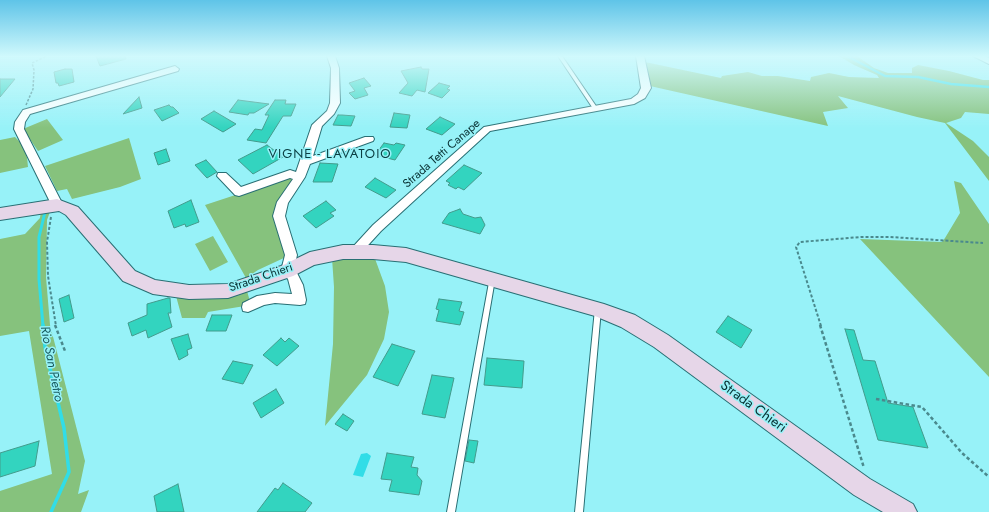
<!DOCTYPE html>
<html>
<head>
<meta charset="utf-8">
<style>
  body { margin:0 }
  canvas { display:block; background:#97f2f8 }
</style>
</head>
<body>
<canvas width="989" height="512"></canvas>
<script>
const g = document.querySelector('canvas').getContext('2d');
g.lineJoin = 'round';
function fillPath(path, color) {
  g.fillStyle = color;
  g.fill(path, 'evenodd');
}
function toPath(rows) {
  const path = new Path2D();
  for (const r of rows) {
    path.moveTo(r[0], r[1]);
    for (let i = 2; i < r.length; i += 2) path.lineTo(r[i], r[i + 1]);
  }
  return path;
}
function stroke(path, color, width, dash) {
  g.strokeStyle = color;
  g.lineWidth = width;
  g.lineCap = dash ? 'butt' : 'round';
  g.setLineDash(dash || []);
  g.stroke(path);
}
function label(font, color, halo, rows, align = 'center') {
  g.font = font + ' Jost,sans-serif';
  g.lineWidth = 3;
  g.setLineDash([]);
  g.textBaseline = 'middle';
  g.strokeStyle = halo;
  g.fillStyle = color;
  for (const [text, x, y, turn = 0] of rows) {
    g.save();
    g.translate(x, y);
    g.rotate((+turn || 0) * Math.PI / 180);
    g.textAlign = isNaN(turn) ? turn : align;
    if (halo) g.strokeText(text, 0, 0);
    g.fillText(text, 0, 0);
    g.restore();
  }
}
fillPath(toPath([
  [839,56,857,56,874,68,888,73,912,73,912,68,918,65,949,71,983,80,989,80,989,114,965,112,961,118,946,123,973,141,989,157,989,181,945,123,917,117,838,96,848,108,823,112,828,126,650,86,645,62,721,78,722,76,748,72,762,76,778,76,810,81,811,77,829,73,849,77,879,78,877,75,854,65],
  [47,119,63,140,38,151,23,129],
  [15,137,21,143,27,157,28,167,0,173,0,140],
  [129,138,141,179,120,187,72,199,67,189,57,191,45,166],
  [290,177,295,179,279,204,286,257,258,270,246,278,205,205],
  [954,181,961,183,989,224,989,377,860,239,942,242,945,238,960,213],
  [51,209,47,220,46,277,50,325,85,461,78,494,89,490,81,512,0,512,0,491,52,474,29,331,0,336,0,239,25,234,40,218,41,210],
  [213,236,228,262,210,271,195,244],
  [374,256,385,286,389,312,384,339,367,375,325,426,333,344,334,287,332,258],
  [247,291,251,305,208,312,205,318,182,318,176,296,222,297,240,295]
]), '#86c27d');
fillPath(toPath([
  [367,453,371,456,363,477,353,475,361,454]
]), '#31dde7');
stroke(toPath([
  [847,56,885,76,918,77,951,84,989,87]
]), '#31dde7', 2.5);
stroke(toPath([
  [43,326,39,279,39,237,45,212]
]), '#31dde7', 3);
stroke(toPath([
  [43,325,45,347,64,428,69,472,51,512]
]), '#31dde7', 3.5);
const building = toPath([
  [96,56,125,56,126,59,100,66,96,56],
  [421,67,422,69,429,69,425,92,417,90,412,96,399,93,408,83,401,71,421,67],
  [65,69,72,69,74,82,59,86,58,83,56,83,54,72,65,69],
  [364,78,371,86,364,88,368,95,355,99,349,93,355,91,349,83,364,78],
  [0,79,15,79,0,97,0,79],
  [439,83,450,86,447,89,450,90,442,98,428,93,439,83],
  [139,97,142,108,123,114,139,97],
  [238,100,269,104,254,113,249,113,248,115,229,112,238,100],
  [275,100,286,100,285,104,296,104,291,116,283,116,266,143,247,140,255,129,262,130,269,115,265,115,275,100],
  [169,105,171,107,173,107,179,113,162,121,154,110,169,105],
  [214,111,236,124,223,132,201,119,214,111],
  [394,113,410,115,407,128,390,127,394,113],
  [338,115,342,115,355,116,351,126,333,125,338,115],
  [440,117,455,124,442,135,426,129,440,117],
  [384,143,394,145,396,143,405,145,395,160,375,155,384,143],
  [267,145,283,157,253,174,238,160,267,145],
  [166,149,170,161,158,165,154,153,166,149],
  [206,160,217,172,207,178,195,165,206,160],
  [320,163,338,164,332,182,313,182,320,163],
  [464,165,482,173,464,190,458,187,456,189,448,185,450,183,446,181,464,165],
  [375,178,396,190,386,198,365,187,375,178],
  [191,200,199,222,186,227,185,224,174,228,168,211,191,200],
  [326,201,336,210,330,213,334,216,316,228,303,216,326,201],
  [460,209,463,214,475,218,481,217,485,225,480,234,442,223,449,213,460,209],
  [69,295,74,318,64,322,59,299,69,295],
  [168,298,170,298,171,313,168,313,172,327,148,338,146,330,132,336,128,323,147,315,147,304,168,298],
  [439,299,462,302,459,311,464,312,460,325,436,321,439,310,436,309,439,299],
  [212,315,232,315,226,331,206,331,212,315],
  [728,316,752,330,741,348,716,332,728,316],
  [845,329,854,330,863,360,875,361,888,403,913,407,928,448,878,440,845,329],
  [188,334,192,348,187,350,188,355,179,360,171,339,188,334],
  [281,338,285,342,289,338,299,346,277,366,263,355,281,338],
  [392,344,415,351,398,386,373,377,392,344],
  [487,358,524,361,522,388,484,385,487,358],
  [233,361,253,365,243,384,222,379,233,361],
  [432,375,454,378,445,418,422,414,432,375],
  [276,389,284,403,261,418,253,403,276,389],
  [343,414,354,421,347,431,335,424,343,414],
  [469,440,478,441,474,463,465,461,469,440],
  [39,441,35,466,0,477,0,453,39,441],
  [387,453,414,457,411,467,418,468,417,475,422,481,419,495,389,491,392,480,381,479,387,453],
  [283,483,312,503,305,512,257,512,275,488,278,490,283,483],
  [178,484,184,512,157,512,154,496,178,484]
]);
fillPath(building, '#33d4bf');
stroke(building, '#439b8c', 1);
const service = toPath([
  [558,56,562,56,598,109,598,110,594,110,558,56],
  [490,277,494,277,495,279,455,512,447,512,490,277],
  [598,306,600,307,601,309,583,512,575,512,595,309,596,307,598,306]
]);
const minor = toPath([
  [327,56,335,56,339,68,340,103,334,114,322,126,313,156,365,137,373,137,374,139,373,141,310,164,305,177,288,203,285,216,297,255,294,269,297,273,303,285,306,300,305,304,300,305,275,303,264,305,248,312,243,311,242,307,243,303,257,296,275,293,292,294,288,279,281,271,285,255,273,216,277,202,293,179,290,178,239,196,235,195,217,176,218,173,226,173,241,187,290,170,296,172,312,125,327,111,330,103,331,68,327,56],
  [636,56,644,56,651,88,645,98,634,104,490,131,381,231,359,255,355,257,351,255,349,252,351,249,373,225,484,127,631,99,638,94,641,88,636,56],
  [973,56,985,56,989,58,989,64,973,56],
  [175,66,179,69,178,71,30,114,25,122,24,129,63,205,61,208,57,209,53,208,14,129,15,122,23,110,175,66]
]);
const secondary = toPath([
  [57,199,78,207,135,271,155,280,189,285,228,284,281,266,310,252,343,245,373,245,406,248,604,304,635,315,668,335,870,479,913,504,917,512,883,512,854,495,654,347,621,327,595,316,406,262,373,259,343,259,314,265,293,276,228,298,189,299,153,294,123,281,66,215,59,211,0,220,0,208,57,199]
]);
stroke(service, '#296f74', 2);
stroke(minor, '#296f74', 2);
stroke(secondary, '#296f74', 2);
stroke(toPath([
  [26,105,33,89,34,70,32,63,47,56]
]), '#4a898d', 1.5, [2.5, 1.5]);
stroke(toPath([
  [51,217,47,242,48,276,56,326],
  [821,326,796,247,800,242,861,237,890,237,983,243]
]), '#4a898d', 2, [3, 2]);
stroke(toPath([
  [55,325,65,351],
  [820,325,864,468],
  [876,399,922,407,962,453,989,477]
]), '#4a898d', 2.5, [3.5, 2.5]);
fillPath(service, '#fff');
fillPath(minor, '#fff');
fillPath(secondary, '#e6d6e8');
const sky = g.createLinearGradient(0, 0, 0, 128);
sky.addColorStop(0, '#5fc4e8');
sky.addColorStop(0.44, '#d0f9fc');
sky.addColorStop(1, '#d0f9fc00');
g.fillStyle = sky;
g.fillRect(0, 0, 989, 128);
label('12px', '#083133', '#97f2f8', [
  ["Strada Tetti Canape",442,154,-41],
  ["Strada Chieri",261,278,-19]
]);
g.letterSpacing = '1px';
label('13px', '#0a3e42', '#97f2f8', [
  ["VIGNE - LAVATOIO",330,155]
]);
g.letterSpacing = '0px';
label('italic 13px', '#185b5f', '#97f2f8', [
  ["Rio San Pietro",51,364,79]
]);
label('14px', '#083133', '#97f2f8', [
  ["Strada Chieri",753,407,36]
]);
</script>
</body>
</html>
